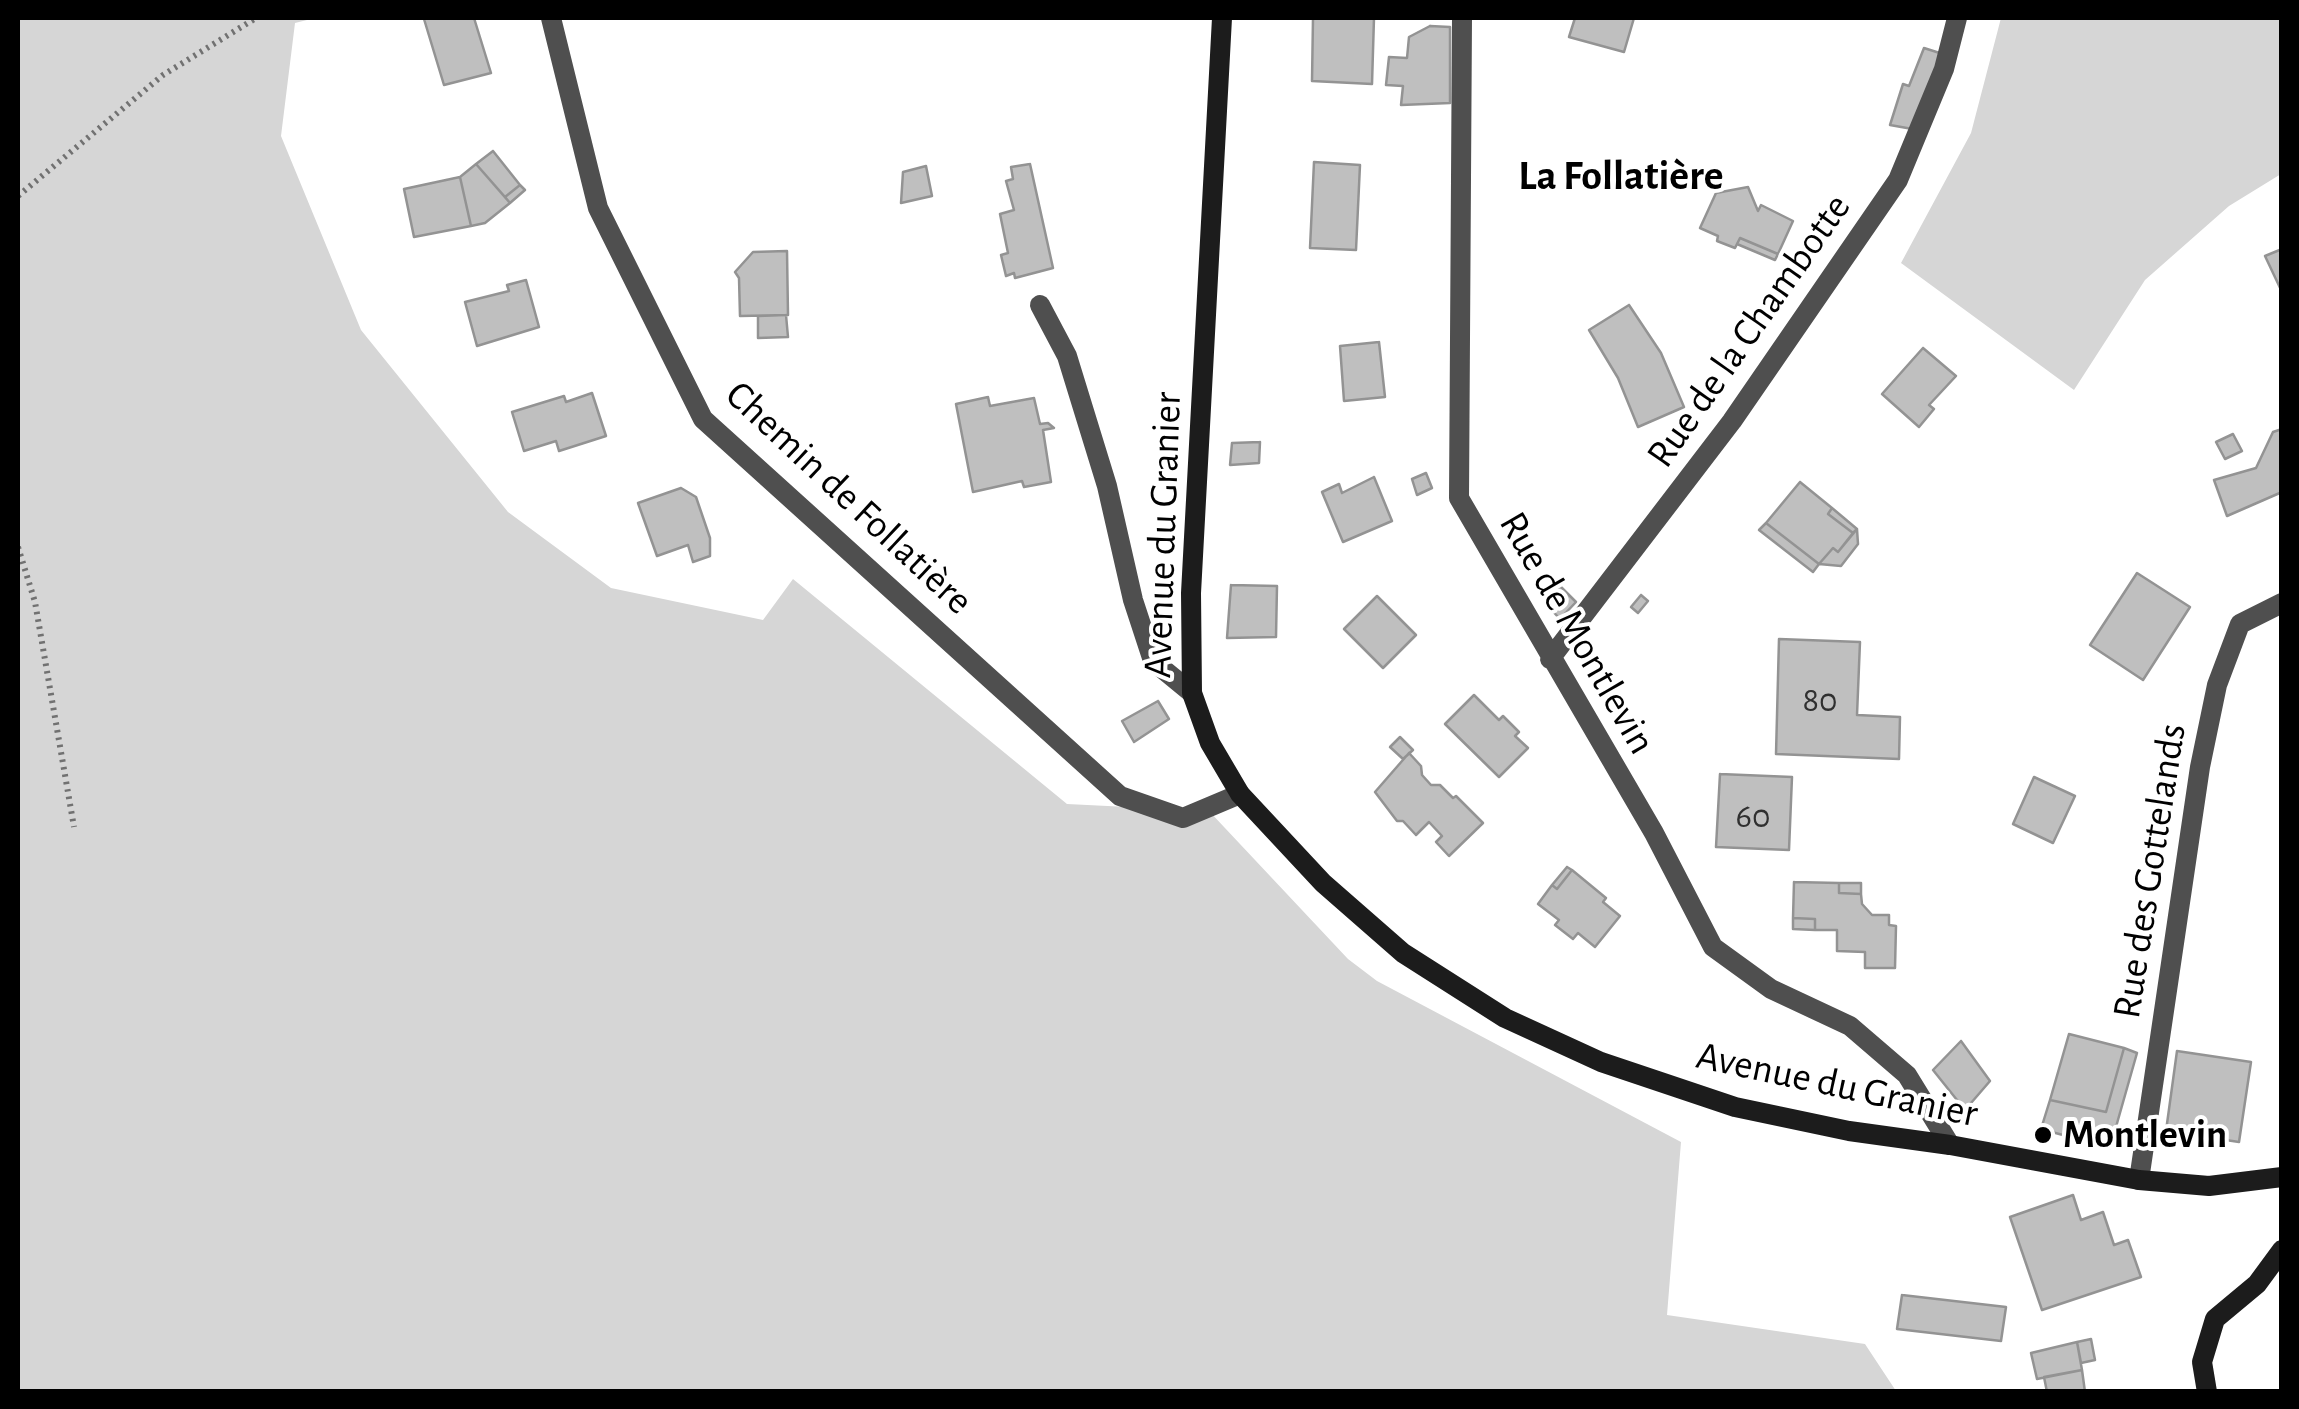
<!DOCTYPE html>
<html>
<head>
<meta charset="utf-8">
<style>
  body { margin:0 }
  #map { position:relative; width:2299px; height:1409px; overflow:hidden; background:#fff; font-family:"Alegreya Sans",sans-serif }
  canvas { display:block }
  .frame { position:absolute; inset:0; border:20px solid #000; pointer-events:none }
</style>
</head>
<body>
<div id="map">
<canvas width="2299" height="1409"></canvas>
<div class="frame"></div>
</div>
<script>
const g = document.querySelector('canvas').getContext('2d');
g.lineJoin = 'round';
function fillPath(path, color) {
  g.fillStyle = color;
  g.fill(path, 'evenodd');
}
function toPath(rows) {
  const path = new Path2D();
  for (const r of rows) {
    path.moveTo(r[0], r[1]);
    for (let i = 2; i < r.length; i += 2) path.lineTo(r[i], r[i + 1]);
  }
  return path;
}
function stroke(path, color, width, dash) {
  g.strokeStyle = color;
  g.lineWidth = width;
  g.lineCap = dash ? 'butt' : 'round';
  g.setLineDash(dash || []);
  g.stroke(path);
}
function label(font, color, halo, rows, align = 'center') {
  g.font = font + ' "Alegreya Sans",sans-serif';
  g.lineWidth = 8;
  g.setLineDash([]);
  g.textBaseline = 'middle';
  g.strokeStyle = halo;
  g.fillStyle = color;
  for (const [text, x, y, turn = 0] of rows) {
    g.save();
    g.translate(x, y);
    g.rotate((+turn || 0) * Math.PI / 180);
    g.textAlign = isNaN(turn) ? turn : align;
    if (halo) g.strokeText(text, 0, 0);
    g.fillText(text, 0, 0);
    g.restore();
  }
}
fillPath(toPath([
  [18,18,315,18,295,23,281,136,361,330,508,512,611,588,763,620,793,579,1067,804,1209,811,1348,959,1377,981,1681,1142,1667,1315,1865,1344,1896,1391,18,1391],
  [2001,18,2281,18,2281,174,2229,206,2145,280,2074,390,1901,263,1971,133]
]), '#d6d6d6');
const building = toPath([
  [430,18,474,18,491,73,444,85,424,19,430,18],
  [1313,18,1374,18,1372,84,1312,81,1313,18],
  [1575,18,1634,18,1624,52,1569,37,1575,18],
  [1430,26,1450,27,1450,103,1401,105,1403,86,1386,85,1389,57,1407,58,1409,37,1430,26],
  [1924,48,1946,55,1918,130,1890,125,1903,84,1909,86,1924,48],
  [493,151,520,185,505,197,476,164,493,151],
  [1314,162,1360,165,1356,250,1310,248,1314,162],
  [476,164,510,203,485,223,471,226,460,177,476,164],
  [1030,164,1053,268,1015,278,1014,273,1006,276,1001,255,1008,253,1000,214,1014,210,1006,181,1013,179,1011,167,1030,164],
  [926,166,932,196,901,203,903,172,926,166],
  [460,177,471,226,414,237,404,189,460,177],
  [520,185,525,190,510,203,505,197,520,185],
  [1748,187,1758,211,1761,205,1793,221,1778,254,1740,238,1735,248,1717,241,1718,236,1700,228,1716,193,1748,187],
  [1740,238,1778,254,1775,260,1737,244,1740,238],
  [2282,249,2282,292,2265,256,2282,249],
  [787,251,788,315,740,316,739,278,735,272,753,252,787,251],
  [526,280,539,327,477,346,465,302,509,291,507,285,526,280],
  [1629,305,1661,353,1684,407,1638,427,1618,378,1589,330,1629,305],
  [786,315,788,337,758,338,758,316,786,315],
  [1379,342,1385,397,1344,401,1340,346,1379,342],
  [1923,348,1956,376,1929,405,1934,409,1919,427,1882,394,1923,348],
  [592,393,606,436,559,451,556,441,524,451,512,412,564,396,566,402,592,393],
  [988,397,990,406,1034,398,1040,424,1048,423,1054,428,1043,430,1051,482,1024,487,1022,481,973,492,956,404,988,397],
  [2282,429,2282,492,2227,516,2214,480,2256,468,2273,432,2282,429],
  [2233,434,2242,451,2225,459,2216,442,2233,434],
  [1260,442,1259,463,1230,465,1232,443,1260,442],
  [1426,473,1432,488,1417,495,1412,479,1426,473],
  [1374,477,1392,521,1343,542,1322,492,1339,484,1342,493,1374,477],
  [1800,482,1832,508,1828,514,1853,533,1838,552,1833,548,1819,564,1766,523,1800,482],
  [681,488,696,497,710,538,710,556,693,562,688,545,657,556,638,503,681,488],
  [1832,508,1857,529,1853,533,1828,514,1832,508],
  [1766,523,1819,564,1813,572,1759,530,1766,523],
  [1857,529,1858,544,1841,566,1819,564,1833,548,1838,552,1857,529],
  [2137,573,2190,607,2143,680,2090,645,2137,573],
  [1231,585,1277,586,1276,637,1227,638,1231,585],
  [1560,586,1576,602,1560,619,1544,602,1560,586],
  [1641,595,1648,601,1638,613,1631,607,1641,595],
  [1377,596,1416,635,1383,668,1344,629,1377,596],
  [1779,639,1860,642,1857,715,1900,717,1899,759,1776,754,1779,639],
  [1474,695,1499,720,1503,716,1519,732,1515,736,1528,748,1499,777,1445,724,1474,695],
  [1158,701,1169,719,1134,742,1122,721,1158,701],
  [1400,737,1413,750,1403,759,1390,747,1400,737],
  [1409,753,1421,766,1422,775,1431,785,1440,785,1453,798,1456,796,1483,823,1449,856,1436,842,1442,836,1429,822,1416,835,1403,821,1397,821,1375,792,1409,753],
  [1720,774,1792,777,1789,850,1716,847,1720,774],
  [2034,777,2075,796,2053,843,2013,824,2034,777],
  [1567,867,1572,870,1557,889,1552,885,1567,867],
  [1572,870,1606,898,1603,902,1620,916,1595,947,1578,933,1573,939,1555,925,1559,920,1538,904,1552,885,1557,889,1572,870],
  [1794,882,1839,883,1839,893,1861,894,1862,904,1872,915,1889,915,1889,925,1896,926,1895,968,1865,968,1865,952,1837,951,1837,930,1815,930,1815,919,1793,918,1794,882],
  [1839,883,1861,883,1861,894,1839,893,1839,883],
  [1793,918,1815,919,1815,930,1793,929,1793,918],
  [2069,1034,2124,1048,2106,1112,2050,1100,2069,1034],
  [1961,1041,1990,1081,1965,1110,1933,1070,1961,1041],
  [2124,1048,2137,1053,2110,1148,2041,1129,2050,1100,2106,1112,2124,1048],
  [2177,1051,2251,1062,2239,1142,2166,1131,2177,1051],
  [2073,1195,2081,1220,2103,1212,2114,1245,2128,1240,2141,1277,2042,1310,2010,1217,2073,1195],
  [1902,1295,2006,1307,2001,1341,1897,1329,1902,1295],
  [2091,1339,2095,1360,2081,1363,2077,1342,2091,1339],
  [2077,1342,2082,1370,2037,1379,2031,1353,2077,1342],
  [2082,1370,2085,1392,2047,1392,2044,1377,2082,1370]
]);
fillPath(building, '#bfbfbf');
stroke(building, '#939393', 2.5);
stroke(toPath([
  [18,196,163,75,256,18],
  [18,547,35,602,74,827]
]), '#717171', 6, [2.5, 5]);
stroke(toPath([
  [551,18,598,208,703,419,1120,796,1183,818,1240,794],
  [1462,18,1459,498,1654,833,1713,947,1771,989,1850,1026,1907,1075,1950,1145],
  [1040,305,1067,356,1107,486,1133,600,1153,661,1192,693],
  [1550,659,1732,421,1898,180,1944,69,1957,18],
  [2139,1180,2200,767,2217,685,2240,624,2282,603]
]), '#4f4f4f', 20);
stroke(toPath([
  [1222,18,1191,593,1192,693,1210,743,1240,794,1323,883,1403,953,1505,1018,1601,1062,1735,1107,1849,1131,1950,1145,2139,1180,2209,1186,2282,1177],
  [2207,1392,2202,1362,2215,1319,2257,1284,2282,1250]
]), '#1c1c1c', 20);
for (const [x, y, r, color] of [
  [2043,1135,10,"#000"]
]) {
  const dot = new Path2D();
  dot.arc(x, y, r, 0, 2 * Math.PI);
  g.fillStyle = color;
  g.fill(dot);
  stroke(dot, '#fff', 4);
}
label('35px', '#303030', null, [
  ["80",1820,700],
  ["60",1753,816]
]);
label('40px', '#000', '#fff', [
  ["Rue de la Chambotte",1749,331,-55],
  ["Chemin de Follatière",849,498,43],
  ["Avenue du Granier",1163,535,-88],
  ["Rue de Montlevin",1577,633,60],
  ["Rue des Gottelands",2150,871,-81],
  ["Avenue du Granier",1837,1085,12]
]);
label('bold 40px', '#000', '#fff', [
  ["Montlevin",2063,1135]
], 'left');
label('bold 42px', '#000', '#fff', [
  ["La Follatière",1621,176]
]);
</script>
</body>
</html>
